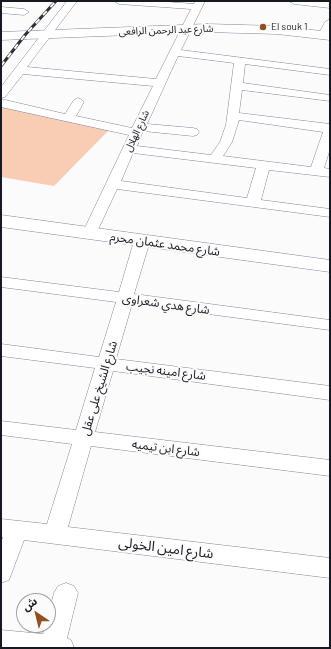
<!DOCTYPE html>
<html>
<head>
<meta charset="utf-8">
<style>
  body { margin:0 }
  #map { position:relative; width:331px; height:649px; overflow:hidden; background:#fbfbfb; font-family:Barlow,"Noto Sans Arabic",sans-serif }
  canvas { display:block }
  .frame { position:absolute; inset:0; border:2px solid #161921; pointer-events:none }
  .north { position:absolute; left:16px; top:593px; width:40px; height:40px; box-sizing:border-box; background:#fbfbfb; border:1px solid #9fa1a4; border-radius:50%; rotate:325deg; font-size:11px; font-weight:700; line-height:16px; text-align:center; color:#161921 }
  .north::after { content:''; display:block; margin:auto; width:14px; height:18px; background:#924f1f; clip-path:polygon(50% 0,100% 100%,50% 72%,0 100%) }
</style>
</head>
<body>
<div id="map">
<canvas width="331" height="649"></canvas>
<div class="frame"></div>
<div class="north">ش</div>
</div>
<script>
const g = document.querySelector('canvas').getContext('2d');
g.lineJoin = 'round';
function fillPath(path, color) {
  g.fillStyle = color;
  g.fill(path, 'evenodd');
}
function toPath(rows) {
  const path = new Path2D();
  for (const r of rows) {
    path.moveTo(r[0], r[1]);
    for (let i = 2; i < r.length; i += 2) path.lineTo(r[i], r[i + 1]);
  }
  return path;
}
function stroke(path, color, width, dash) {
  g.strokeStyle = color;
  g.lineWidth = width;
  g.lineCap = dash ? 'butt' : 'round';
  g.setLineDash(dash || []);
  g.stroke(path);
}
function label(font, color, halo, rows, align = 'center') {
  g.font = font + ' Barlow,"Noto Sans Arabic",sans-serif';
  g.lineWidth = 4;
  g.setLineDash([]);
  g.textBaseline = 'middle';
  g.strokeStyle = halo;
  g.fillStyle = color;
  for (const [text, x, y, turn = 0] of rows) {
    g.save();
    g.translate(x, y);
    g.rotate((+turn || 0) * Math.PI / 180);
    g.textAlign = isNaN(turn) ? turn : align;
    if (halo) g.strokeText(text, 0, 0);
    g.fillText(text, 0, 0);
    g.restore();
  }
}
fillPath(toPath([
  [1,104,111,128,54,186,1,177]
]), '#f8cdb3');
const street = toPath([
  [67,1,77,1,27,67,156,79,191,9,119,4,114,1,155,1,194,4,195,1,205,1,181,50,330,69,330,75,245,64,243,83,330,95,330,101,242,90,239,113,330,124,330,149,324,168,330,169,330,177,269,170,261,200,330,209,330,217,117,189,96,234,94,237,89,238,84,237,82,234,129,135,1,107,1,99,65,114,74,100,78,98,82,100,84,102,76,116,132,128,153,86,23,74,5,97,1,98,1,87,67,1],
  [178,56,234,63,226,125,220,142,211,155,137,146,143,131,193,136,197,135,199,132,197,129,193,128,147,124,178,56],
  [239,120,323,132,311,167,223,156,232,142,239,120],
  [133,153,256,168,247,198,121,181,133,153],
  [289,1,330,2,330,8,294,4,289,1],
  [1,7,24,9,29,12,24,15,1,13,1,7],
  [330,19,330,31,327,37,319,37,318,35,325,22,330,19],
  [142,236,147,238,150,241,134,294,330,320,330,330,132,304,116,359,330,386,330,400,113,371,95,432,330,460,330,476,91,446,68,527,330,558,330,578,24,540,9,580,1,583,1,543,3,537,1,537,1,519,47,524,72,444,1,435,1,421,76,430,95,368,1,356,1,344,99,357,116,302,1,287,1,277,119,292,134,241,137,238,142,236],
  [66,583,74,586,78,593,67,638,71,640,74,648,1,648,1,630,43,634,46,625,48,625,48,616,54,593,58,586,66,583]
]);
const secondary = toPath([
  [207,24,277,26,330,32,330,40,277,34,207,32,1,40,1,32,207,24],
  [1,215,330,260,330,272,1,227,1,215]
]);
stroke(street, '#7e869a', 1);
stroke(secondary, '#7e869a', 1);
fillPath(street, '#fff');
fillPath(secondary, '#fff');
const rail = toPath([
  [1,66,25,35,56,1]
]);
stroke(rail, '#2e3037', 3);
stroke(rail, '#fbfbfb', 2, [5.5]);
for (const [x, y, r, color] of [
  [263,27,4,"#924f1f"]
]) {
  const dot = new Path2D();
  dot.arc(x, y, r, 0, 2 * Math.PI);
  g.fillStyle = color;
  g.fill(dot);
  stroke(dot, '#fbfbfb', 1.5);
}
label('10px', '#161921', '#fbfbfb', [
  ["El souk 1",271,27]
], 'left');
label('10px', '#161921', '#fbfbfb', [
  ["شارع عبد الرحمن الرافعى",166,30,-2],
  ["شارع الهلال",137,131,-65]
]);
label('12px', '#161921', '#fbfbfb', [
  ["شارع محمد عثمان محرم",165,244,8],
  ["شارع هدي شعراوى",166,304,8],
  ["شارع امينه نجيب",166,371,7],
  ["شارع الشيخ على عقل",99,388,-73],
  ["شارع ابن تيميه",166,448,7]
]);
label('14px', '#161921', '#fbfbfb', [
  ["شارع امين الخولى",166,548,7]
]);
</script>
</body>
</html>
